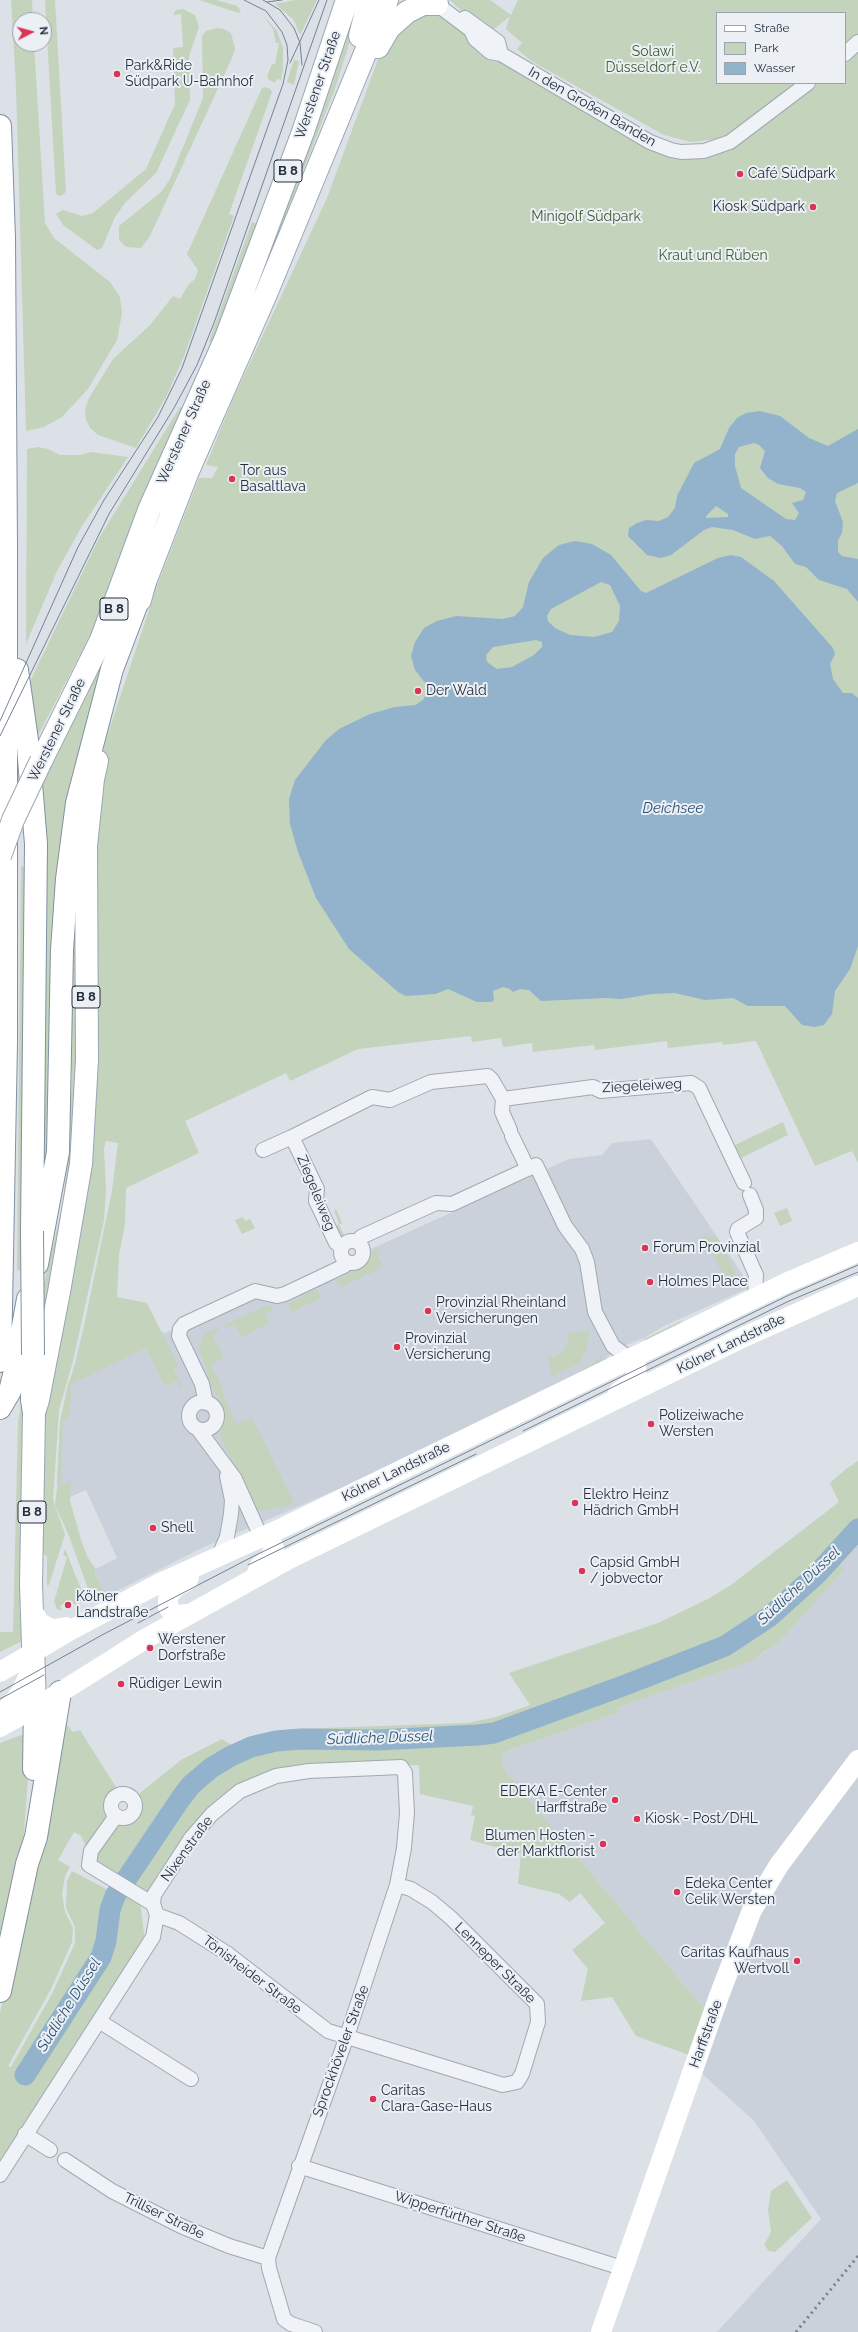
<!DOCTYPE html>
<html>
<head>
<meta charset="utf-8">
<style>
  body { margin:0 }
  #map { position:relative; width:858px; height:2332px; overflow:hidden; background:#dce1e8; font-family:Raleway,sans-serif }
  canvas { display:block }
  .legend { position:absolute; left:716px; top:12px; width:130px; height:72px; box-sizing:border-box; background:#ecf0f5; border:1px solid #9ca3ad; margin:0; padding:5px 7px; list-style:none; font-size:12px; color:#243040 }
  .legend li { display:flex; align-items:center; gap:8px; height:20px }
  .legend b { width:20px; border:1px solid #9ca3ad }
  .north { position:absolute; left:12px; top:12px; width:40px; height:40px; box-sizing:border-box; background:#ecf0f5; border:1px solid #9ca3ad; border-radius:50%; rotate:84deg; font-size:11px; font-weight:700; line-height:16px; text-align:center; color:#243040 }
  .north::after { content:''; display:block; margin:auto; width:14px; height:18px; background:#da3457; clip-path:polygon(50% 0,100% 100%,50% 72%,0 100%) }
</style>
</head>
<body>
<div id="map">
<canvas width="858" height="2332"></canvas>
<ul class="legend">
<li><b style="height:5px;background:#fff"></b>Straße</li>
<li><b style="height:11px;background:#c3d3bc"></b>Park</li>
<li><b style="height:11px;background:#93b2cc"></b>Wasser</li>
</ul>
<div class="north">N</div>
</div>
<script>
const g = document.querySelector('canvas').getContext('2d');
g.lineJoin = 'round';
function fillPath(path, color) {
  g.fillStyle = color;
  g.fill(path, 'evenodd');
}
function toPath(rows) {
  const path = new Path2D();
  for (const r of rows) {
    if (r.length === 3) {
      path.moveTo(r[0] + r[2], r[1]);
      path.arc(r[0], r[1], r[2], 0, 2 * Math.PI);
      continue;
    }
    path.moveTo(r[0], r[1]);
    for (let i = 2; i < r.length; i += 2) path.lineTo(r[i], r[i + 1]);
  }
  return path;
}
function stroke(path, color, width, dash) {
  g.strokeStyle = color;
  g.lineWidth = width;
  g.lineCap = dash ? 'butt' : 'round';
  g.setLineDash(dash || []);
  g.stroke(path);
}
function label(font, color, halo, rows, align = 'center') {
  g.font = font + ' Raleway,sans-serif';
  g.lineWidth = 4;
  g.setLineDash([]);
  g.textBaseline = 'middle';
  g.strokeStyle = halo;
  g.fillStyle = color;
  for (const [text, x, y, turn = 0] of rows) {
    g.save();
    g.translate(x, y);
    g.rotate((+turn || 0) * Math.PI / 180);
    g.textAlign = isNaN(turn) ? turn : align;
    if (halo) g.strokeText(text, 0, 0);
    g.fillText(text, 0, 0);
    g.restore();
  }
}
fillPath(toPath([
  [651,1139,751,1287,664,1326,644,1338,614,1350,597,1369,348,1485,202,1548,105,1597,95,1574,96,1569,117,1558,86,1490,63,1500,57,1485,60,1422,83,1330,98,1318,165,1333,255,1291,268,1296,569,1159,602,1155,612,1143],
  [858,1544,858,2332,717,2332,821,2219,754,2121,699,2071,708,2013,507,1773,502,1763,502,1756,506,1751,620,1712,617,1707,727,1670,764,1653,795,1625,843,1569,840,1565]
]), '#cad1da');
fillPath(toPath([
  [11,0,32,0,33,20,20,20,20,44,34,44,45,223,54,238,110,282,120,297,122,313,117,340,88,389,62,417,44,427,26,431,16,87],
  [45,0,55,0,66,192,61,196,56,194],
  [199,0,216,0,237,6,241,11,239,13],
  [295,0,317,0,300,35,294,20,275,4],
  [357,0,363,0,335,89,289,207,259,295,67,809,56,874,54,907,49,1133,42,1197,39,781],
  [450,0,490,0,511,15,518,0,858,0,858,1163,852,1151,815,1166,756,1041,723,1045,722,1042,668,1048,667,1041,595,1050,594,1045,533,1052,532,1043,503,1047,501,1038,472,1042,471,1036,358,1049,290,1081,286,1073,185,1121,199,1153,126,1188,125,1224,119,1255,117,1297,147,1303,178,1365,173,1368,183,1388,181,1389,177,1381,165,1386,146,1348,71,1384,70,1416,63,1420,61,1483,57,1485,60,1422,68,1384,76,1364,112,1191,118,1143,106,1141,104,1148,106,1190,104,1220,73,1361,59,1410,53,1500,65,1534,49,1585,47,1585,47,1556,44,1555,39,1530,44,1399,68,1273,97,779,106,739,158,583,199,478,212,478,218,467,206,465,233,399,327,198,380,54,394,30,432,9,468,32,465,35,500,59,665,145,696,147,719,139,691,142,664,135,531,61,517,49,522,43,506,29,510,16,493,30,480,19,475,24],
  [717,13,845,13,845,83,717,83],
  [183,9,195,15,199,27,189,56,190,100,156,173,125,203,115,217,102,248,97,250,63,225,56,214,63,210,82,216,93,213,146,169,175,104,173,48,183,47,181,14,173,15,176,10],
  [262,14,277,31,283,48,283,70,281,80,277,79,275,83,269,80,267,76,272,64,275,64,279,43,276,43,273,29],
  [217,28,224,29,231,33,235,49,232,58,150,236,141,248,126,247,119,240,119,226,161,192,170,179,203,98,202,36,206,31],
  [294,60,299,61,294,85,287,82],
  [264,87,270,89,272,92,229,214,234,216,184,356,166,397,136,448,98,435,90,428,86,420,85,409,89,398,113,359,150,325,173,296,180,299,189,284,195,279,198,270,187,254,262,88],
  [252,222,257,224,213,344,209,341],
  [180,407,183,408,95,626,33,745,24,694,99,538],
  [38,447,48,449,60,455,80,455,91,452,128,457,82,526,57,571,26,644,27,449],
  [21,866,31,867,24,1271,17,1270],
  [77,888,78,1129,41,1341,40,1300,62,1208,67,1169,72,1082,71,981],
  [783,1122,788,1135,741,1158,735,1145],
  [787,1208,792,1221,780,1226,774,1213],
  [336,1209,342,1223,339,1225,345,1237,343,1238,336,1226,339,1223,334,1211],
  [243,1217,245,1221,250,1219,255,1228,242,1234,235,1220],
  [708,1235,718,1238,737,1277,730,1288,709,1247,702,1251,699,1247,701,1242,698,1239],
  [379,1248,380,1252,376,1254,383,1267,342,1287,340,1283,337,1284,336,1280,363,1267,374,1251],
  [316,1289,321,1298,292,1312,288,1304],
  [265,1306,270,1306,273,1310,265,1313,270,1323,241,1337,235,1325,226,1328,224,1325],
  [683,1320,673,1331,647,1344,644,1339],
  [217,1328,219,1331,212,1334,224,1358,211,1364,223,1389,221,1390,237,1424,252,1418,294,1503,286,1507,257,1511,221,1438,220,1432,225,1418,224,1412,208,1378,206,1366,199,1350,202,1335],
  [589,1330,588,1346,581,1360,577,1365,552,1376,548,1356,551,1355,552,1358,556,1356,564,1350,568,1341,568,1333],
  [607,1351,596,1368,579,1372,594,1363],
  [26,1396,24,1640,0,1652,0,1632,13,1632,18,1422,22,1399],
  [858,1461,858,1544,840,1565,844,1569,795,1625,775,1645,750,1661,727,1670,618,1707,620,1712,506,1751,502,1756,502,1763,507,1773,708,2013,692,2056,636,2036,612,1997,581,2001,588,1969,572,1950,605,1923,580,1893,570,1902,559,1894,518,1884,521,1854,470,1840,475,1816,471,1815,473,1806,420,1794,419,1765,309,1769,240,1790,150,1898,95,1862,94,1856,119,1822,132,1818,136,1813,140,1793,181,1760,222,1739,231,1745,258,1734,294,1729,467,1723,496,1717,530,1705,509,1673,658,1623,708,1599,731,1585,839,1502,830,1483,846,1469],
  [71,1481,70,1501,82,1543,88,1558,96,1569,95,1574,103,1592,91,1597,69,1536,55,1505,57,1487],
  [65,1549,85,1599,74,1605,72,1600,60,1606,62,1611,57,1609,54,1602,67,1557,63,1555],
  [61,1725,68,1726,73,1732,80,1730,119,1792,103,1808,107,1824,89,1852,81,1836,74,1832,58,1860,70,1867,65,1876,62,1894,65,1912,73,1928,72,1942,51,1989,8,2066,11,2067,53,1992,75,1943,75,1927,66,1908,67,1881,72,1871,114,1893,108,1909,104,1941,91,1971,24,2074,28,2076,69,2010,95,1974,108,1942,111,1910,121,1893,140,1901,145,1941,0,2165,0,2012,14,1960],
  [27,1733,29,1765,23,1845,0,1958,0,1743],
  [787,2180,812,2218,775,2252,769,2251,764,2245,771,2232,768,2210,771,2191]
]), '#c3d3bc');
fillPath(toPath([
  [760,411,780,416,809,438,828,446,858,429,858,483,837,493,835,501,843,522,842,533,838,540,838,552,842,556,858,559,858,602,847,589,819,580,806,567,795,564,782,546,770,536,755,539,733,530,712,527,704,530,671,555,661,558,647,555,628,536,629,528,637,523,646,520,659,521,668,517,675,508,677,496,694,463,720,449,729,428,737,418,746,413],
  [754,443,759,445,765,451,760,468,768,478,778,484,800,488,806,492,803,500,792,503,799,513,795,520,786,519,741,488,735,466,735,454,739,447],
  [716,506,728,514,728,517,706,518,707,515],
  [575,541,592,544,611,555,641,591,646,593,718,558,731,555,741,557,774,581,833,648,835,654,830,664,833,679,843,693,852,693,858,698,858,946,850,969,835,991,832,1014,824,1025,814,1027,802,1025,785,1006,748,1006,733,998,705,1000,675,993,652,994,621,999,606,998,541,1001,529,990,520,989,513,992,510,989,503,987,493,991,494,1000,491,1002,477,1002,448,989,435,994,406,996,398,992,349,949,316,898,298,852,290,824,289,799,295,780,326,740,339,729,370,714,395,707,415,705,423,700,427,694,426,684,415,670,411,656,415,642,424,628,437,621,456,616,503,619,515,616,523,607,529,582,543,558,559,545],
  [601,582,610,585,620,606,619,621,612,632,594,637,570,635,555,628,548,621,547,616,551,609],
  [536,640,542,642,542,647,534,655,512,667,497,669,487,662,486,655,493,647]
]), '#93b2cc');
stroke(toPath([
  [25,2075,101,1957,106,1941,110,1910,115,1896,181,1798,191,1785,211,1768,231,1756,251,1747,276,1741,301,1739,378,1740,478,1735,494,1733,628,1684,725,1646,769,1617,817,1574,858,1529]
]), '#93b2cc', 21);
const street = toPath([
  [431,0,471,30,475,39,490,52,501,54,650,142,671,150,681,152,704,151,730,142,808,83],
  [465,18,498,42,501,54],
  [845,54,858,42],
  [503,1099,502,1112,510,1130],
  [512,1136,528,1169],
  [263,1150,292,1137],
  [750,1195,756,1210,756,1218,738,1229,737,1232,756,1275,755,1298],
  [352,1252,11],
  [358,1242,361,1237,436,1203,452,1204,536,1165,565,1226,582,1249,587,1262,595,1312,613,1346,629,1358],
  [343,1246,336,1243,316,1201,317,1189,292,1137,372,1097,390,1100,431,1082,488,1076,492,1080,503,1099,593,1087,601,1091,691,1083,699,1088,744,1183],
  [203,1416,14],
  [206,1403,202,1384,179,1336,180,1329,184,1324,255,1291,277,1296,285,1294,344,1266,346,1261],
  [198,1429,235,1479,261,1537],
  [219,1555,227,1537,231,1514,232,1500,227,1476],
  [123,1806,12],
  [116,1816,91,1851,89,1865,153,1904],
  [157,1915,179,1923,228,1954,328,2031,503,2085,517,2082,522,2074,538,2022,537,2004,451,1918,432,1902,411,1889,397,1885],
  [99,2021,191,2079],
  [25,2134,50,2150],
  [65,2160,112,2191,181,2226,229,2246,268,2258],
  [299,2166,622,2268],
  [0,2175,153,1937,157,1915,153,1904,154,1895,191,1838,212,1814,240,1791,276,1776,309,1771,401,1767,405,1773,407,1813,404,1848,397,1885,347,2036,268,2258,269,2268,284,2319,291,2324,315,2332]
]);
const primary = toPath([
  [360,36,369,0],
  [378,47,389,28,407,12,423,4,437,4],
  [140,600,145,582,188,471,266,294,387,0],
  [41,761,101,640,149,510,225,340,303,132,347,0],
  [35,1707,31,1584,34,1413,38,1400,59,1292,81,1164,87,1060,86,846,93,779,97,761]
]);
const highway = toPath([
  [0,126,4,238,6,548,6,1042,0,1361],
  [17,670,28,747,36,844,32,1231],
  [37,1264,58,1152,62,950,67,879,77,803,112,669,145,582],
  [33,1355,32,1400,34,1413],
  [0,1408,10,1391,15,1371,28,1299],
  [34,1769,35,1707],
  [0,1991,27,1864,36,1837,60,1692]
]);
stroke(street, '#a1a8b2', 16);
stroke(primary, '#9aa6b5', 24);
stroke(highway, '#8290a0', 24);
stroke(street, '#eff2f6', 14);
stroke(toPath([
  [618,1393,636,1379,636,1365,629,1358],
  [257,1573,259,1567,270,1558,274,1549,270,1538,261,1537],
  [189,1576,188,1580,175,1588,169,1595,168,1600,168,1607,174,1615,189,1614],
  [32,1610,39,1622,47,1627,54,1629,66,1627,71,1630],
  [0,1672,71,1630,160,1583,284,1527,788,1282,858,1252],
  [0,1714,11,1705,21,1692,28,1677,31,1662],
  [0,1727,45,1702,145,1639,289,1559,744,1337,858,1286],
  [601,2332,719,1996,752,1910,779,1865,858,1760]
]), '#fff', 20);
stroke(primary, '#fff', 22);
stroke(highway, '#fff', 22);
stroke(toPath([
  [263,0,280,10,294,28,300,43,302,65],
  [267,2,282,0],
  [290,63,319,0],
  [0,721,78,547,104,500,158,417,182,368,283,84,288,60,287,45,282,32,266,11,244,0],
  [0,736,109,514,174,408,197,365,214,323,327,0],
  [523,1431,789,1301,858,1272],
  [248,1565,476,1454],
  [138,1623,168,1607],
  [0,1692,102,1635,252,1557,789,1295,858,1265],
  [0,1699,44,1675]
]), '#748293', 1);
stroke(toPath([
  [796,2332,858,2256]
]), '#748293', 3, [2, 4]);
const primaryBridge = toPath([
  [0,856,13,820,41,761]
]);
const highwayBridge = toPath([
  [32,1231,33,1355]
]);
stroke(primaryBridge, '#9aa6b5', 24, []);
stroke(highwayBridge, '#8290a0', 24, []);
stroke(primaryBridge, '#fff', 22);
stroke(highwayBridge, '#fff', 22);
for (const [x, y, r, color] of [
  [117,74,4,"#da3457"],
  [740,174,4,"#da3457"],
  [813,207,4,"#da3457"],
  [232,479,4,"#da3457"],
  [418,691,4,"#da3457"],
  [645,1248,4,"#da3457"],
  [650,1282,4,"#da3457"],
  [428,1311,4,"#da3457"],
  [397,1347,4,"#da3457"],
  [651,1424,4,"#da3457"],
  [575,1503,4,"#da3457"],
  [153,1528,4,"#da3457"],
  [582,1571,4,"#da3457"],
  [68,1605,4,"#da3457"],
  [150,1648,4,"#da3457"],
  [121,1684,4,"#da3457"],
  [615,1800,4,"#da3457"],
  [637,1819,4,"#da3457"],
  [603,1844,4,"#da3457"],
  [677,1892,4,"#da3457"],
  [797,1961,4,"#da3457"],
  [373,2099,4,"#da3457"]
]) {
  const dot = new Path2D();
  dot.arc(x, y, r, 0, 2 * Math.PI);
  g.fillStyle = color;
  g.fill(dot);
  stroke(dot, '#ecf0f5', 1.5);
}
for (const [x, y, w] of [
  [288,171,28],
  [114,609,28],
  [86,997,28],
  [32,1512,28]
]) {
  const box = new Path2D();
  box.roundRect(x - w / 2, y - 11, w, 22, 3);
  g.fillStyle = '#ecf0f5';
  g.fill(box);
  stroke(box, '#243040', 1);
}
label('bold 13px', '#243040', null, [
  ["B 8",288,171],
  ["B 8",114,609],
  ["B 8",86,997],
  ["B 8",32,1512]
]);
label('14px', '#3c5c31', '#ecf0f5', [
  ["Solawi",653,52],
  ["Düsseldorf e.V.",653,68],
  ["Minigolf Südpark",586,217],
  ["Kraut und Rüben",713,256]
]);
label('14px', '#243040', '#ecf0f5', [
  ["Park&Ride",125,66],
  ["Südpark U-Bahnhof",125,82],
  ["Café Südpark",748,174],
  ["Kiosk Südpark",805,207,"right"],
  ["Tor aus",240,471],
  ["Basaltlava",240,487],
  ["Der Wald",426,691],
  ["Forum Provinzial",653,1248],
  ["Holmes Place",658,1282],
  ["Provinzial Rheinland",436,1303],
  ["Versicherungen",436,1319],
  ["Provinzial",405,1339],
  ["Versicherung",405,1355],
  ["Polizeiwache",659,1416],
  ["Wersten",659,1432],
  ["Elektro Heinz",583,1495],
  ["Hädrich GmbH",583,1511],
  ["Shell",161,1528],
  ["Capsid GmbH",590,1563],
  ["/ jobvector",590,1579],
  ["Kölner",76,1597],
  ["Landstraße",76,1613],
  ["Werstener",158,1640],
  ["Dorfstraße",158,1656],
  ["Rüdiger Lewin",129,1684],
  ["EDEKA E-Center",607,1792,"right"],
  ["Harffstraße",607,1808,"right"],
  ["Kiosk - Post/DHL",645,1819],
  ["Blumen Hosten -",595,1836,"right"],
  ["der Marktflorist",595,1852,"right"],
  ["Edeka Center",685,1884],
  ["Celik Wersten",685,1900],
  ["Caritas Kaufhaus",789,1953,"right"],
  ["Wertvoll",789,1969,"right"],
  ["Caritas",381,2091],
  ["Clara-Gase-Haus",381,2107]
], 'left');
label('14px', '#243040', '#ecf0f5', [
  ["Werstener Straße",318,85,-71],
  ["In den Großen Banden",592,107,30],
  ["Werstener Straße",184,432,-66],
  ["Werstener Straße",57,730,-64],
  ["Ziegeleiweg",642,1086,-3],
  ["Ziegeleiweg",316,1193,68],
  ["Kölner Landstraße",731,1344,-26],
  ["Kölner Landstraße",396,1472,-26],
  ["Nixenstraße",187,1849,-54],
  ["Lenneper Straße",495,1963,45],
  ["Tönisheider Straße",252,1975,37],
  ["Harffstraße",706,2034,-70],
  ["Sprockhöveler Straße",341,2051,-70],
  ["Trillser Straße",164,2216,26],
  ["Wipperfürther Straße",460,2217,18]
]);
label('italic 15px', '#2b5277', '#ecf0f5', [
  ["Deichsee",673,808],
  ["Südliche Düssel",799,1586,-43],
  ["Südliche Düssel",380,1738,-2],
  ["Südliche Düssel",69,2005,-58]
]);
</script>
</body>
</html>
